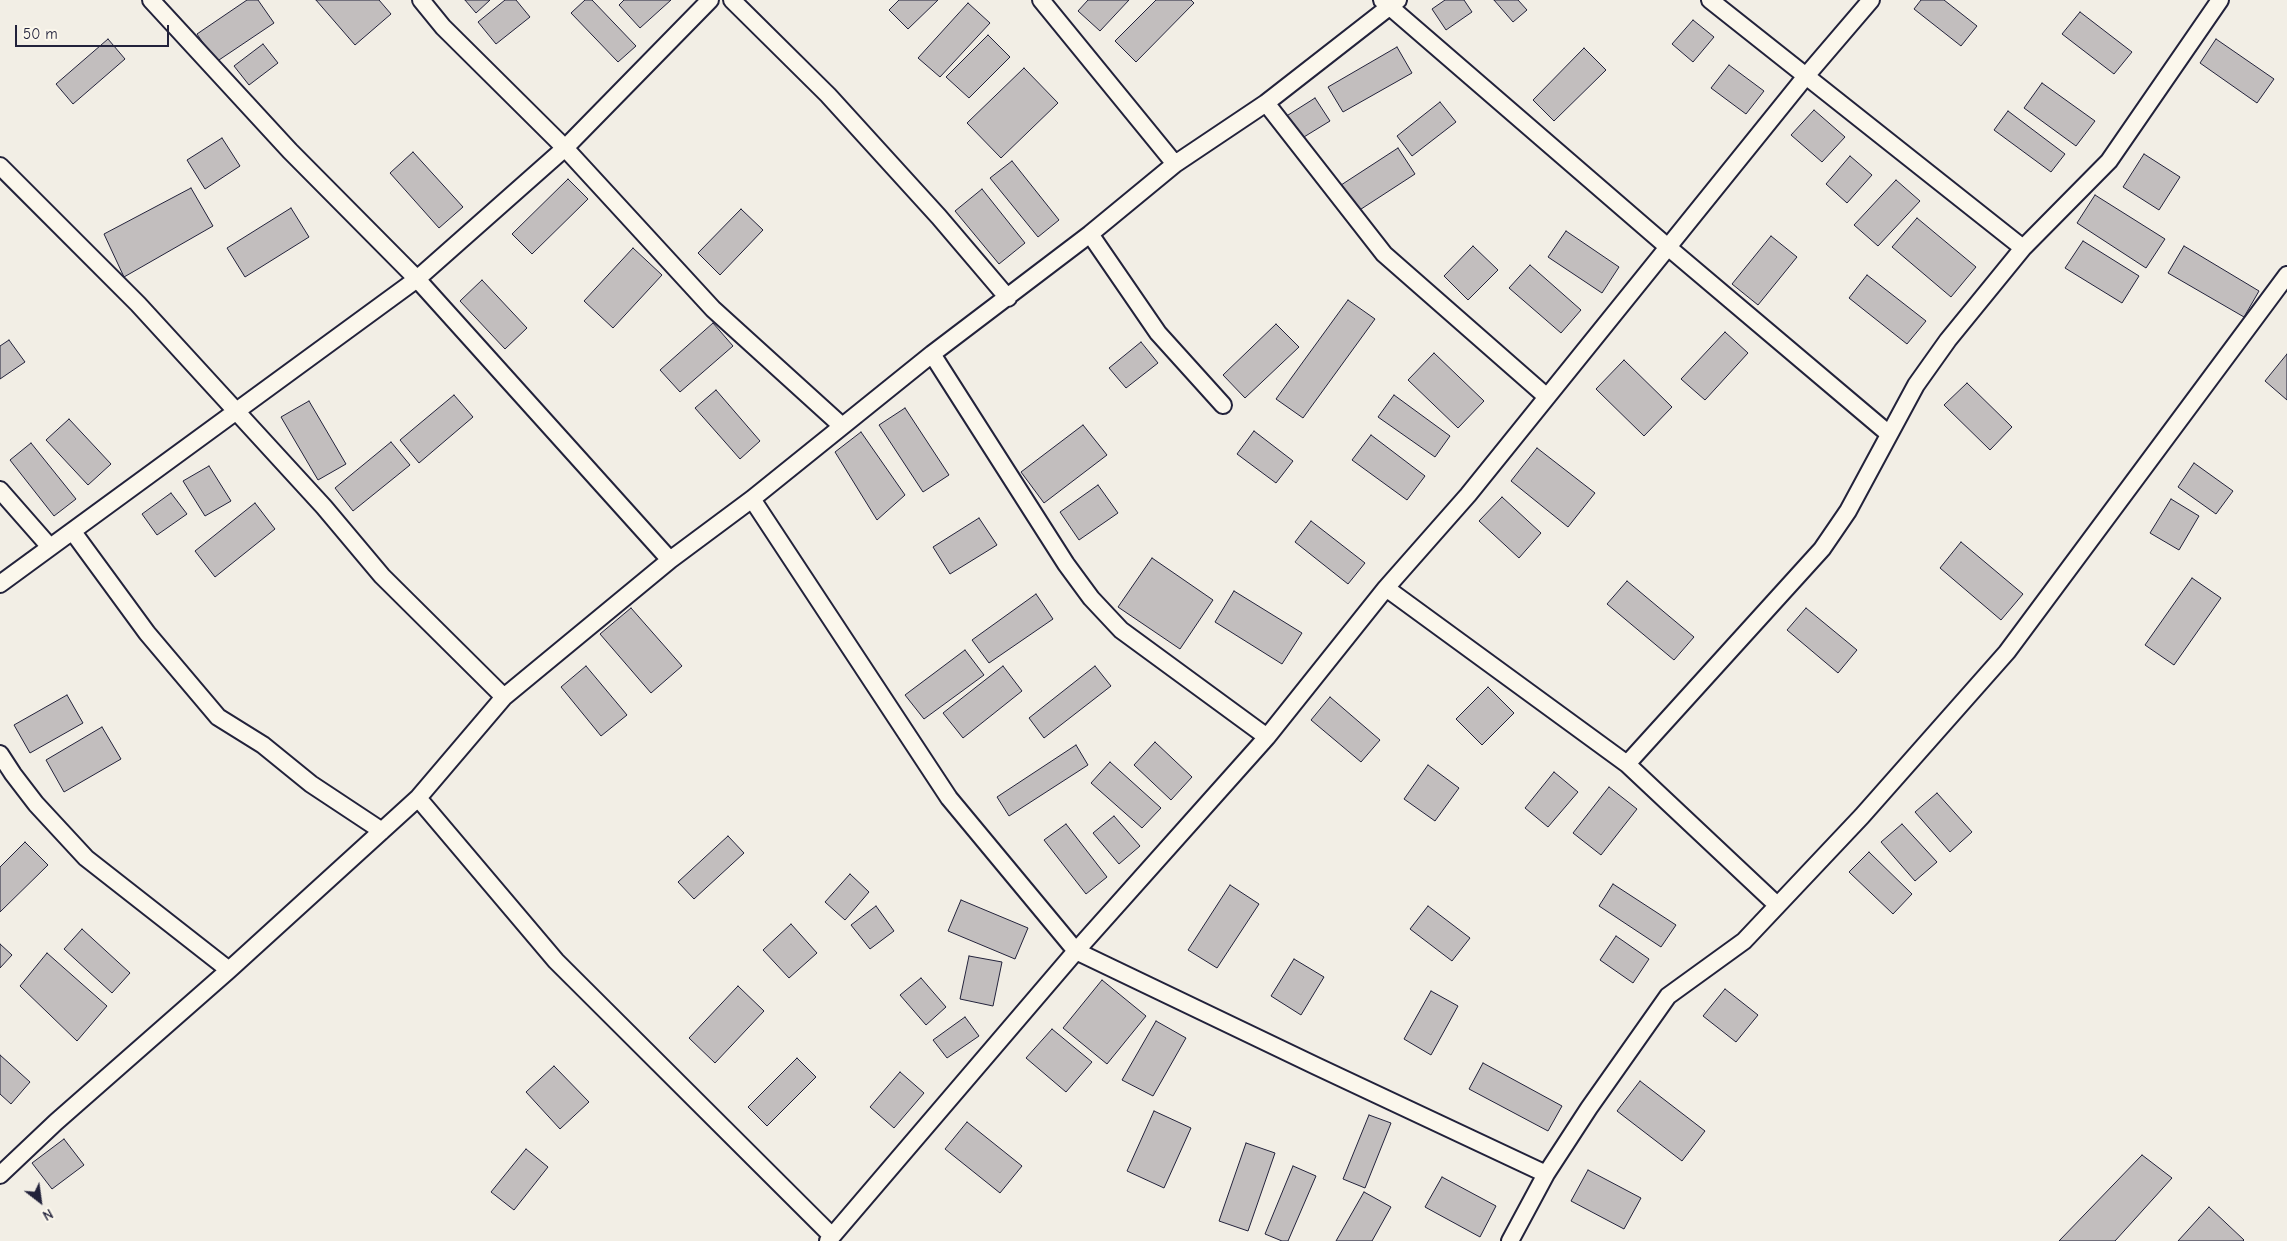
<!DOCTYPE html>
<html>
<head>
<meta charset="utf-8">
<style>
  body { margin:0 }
  #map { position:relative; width:2287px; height:1241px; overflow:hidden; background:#f2eee5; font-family:"Comic Neue",sans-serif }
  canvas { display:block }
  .north { position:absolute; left:15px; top:1176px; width:50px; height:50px; -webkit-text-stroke:4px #fbf7ec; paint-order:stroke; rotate:150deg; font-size:14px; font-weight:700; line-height:20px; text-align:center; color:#22223b }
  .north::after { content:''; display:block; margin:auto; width:18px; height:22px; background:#22223b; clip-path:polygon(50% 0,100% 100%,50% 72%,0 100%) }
  .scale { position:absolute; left:15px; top:25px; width:154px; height:22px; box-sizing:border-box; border:2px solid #22223b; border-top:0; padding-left:6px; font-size:15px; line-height:18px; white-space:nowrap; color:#22223b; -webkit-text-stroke:4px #fbf7ec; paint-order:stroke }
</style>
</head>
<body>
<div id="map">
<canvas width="2287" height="1241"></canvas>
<div class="north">N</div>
<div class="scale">50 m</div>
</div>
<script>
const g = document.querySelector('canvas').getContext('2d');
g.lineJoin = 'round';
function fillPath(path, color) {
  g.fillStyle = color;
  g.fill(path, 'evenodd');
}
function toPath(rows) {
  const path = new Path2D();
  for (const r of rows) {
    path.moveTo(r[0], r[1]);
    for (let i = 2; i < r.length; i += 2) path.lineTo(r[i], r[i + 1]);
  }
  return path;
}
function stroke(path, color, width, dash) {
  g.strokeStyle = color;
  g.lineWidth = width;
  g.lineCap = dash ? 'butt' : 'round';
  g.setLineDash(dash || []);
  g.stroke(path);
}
const building = toPath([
  [247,0,258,0,274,23,216,62,197,34,247,0],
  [316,0,379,0,391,14,355,45,316,0],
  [465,0,490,0,476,13,465,0],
  [505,0,516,0,530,17,496,44,478,22,505,0],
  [585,0,592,0,636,46,618,62,571,13,585,0],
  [624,0,671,0,640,28,619,5,624,0],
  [899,0,938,0,908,29,889,10,899,0],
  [1088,0,1129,0,1100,31,1078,11,1088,0],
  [1156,0,1191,0,1194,3,1136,62,1115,41,1156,0],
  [1445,0,1464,0,1472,12,1446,30,1432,9,1445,0],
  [1494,0,1518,0,1527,10,1513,22,1494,0],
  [1921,0,1944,0,1977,26,1961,46,1914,9,1921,0],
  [968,3,990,23,940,77,918,58,968,3],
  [2080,12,2132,52,2114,74,2062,34,2080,12],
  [1693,20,1714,37,1693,62,1672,44,1693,20],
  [988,35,1010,57,969,98,946,77,988,35],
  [108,39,125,59,73,104,56,84,108,39],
  [2216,39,2274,79,2257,103,2200,63,2216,39],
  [263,44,278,63,249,85,234,66,263,44],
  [1397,47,1412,73,1343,112,1328,87,1397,47],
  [1584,48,1606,70,1554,121,1533,100,1584,48],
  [1729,65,1764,91,1746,114,1711,88,1729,65],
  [1024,68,1058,103,1001,158,967,123,1024,68],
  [2042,83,2095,121,2076,146,2024,108,2042,83],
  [1315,98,1330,121,1299,140,1285,117,1315,98],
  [1440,102,1456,122,1412,156,1397,136,1440,102],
  [1814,110,1845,137,1822,162,1791,135,1814,110],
  [2008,111,2065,154,2051,172,1994,130,2008,111],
  [222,138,240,166,205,189,187,160,222,138],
  [1398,148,1415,174,1355,213,1338,187,1398,148],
  [413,152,463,207,439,228,390,173,413,152],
  [2144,154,2180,177,2159,210,2123,187,2144,154],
  [1850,156,1872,175,1847,203,1826,184,1850,156],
  [1012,161,1059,220,1038,237,990,178,1012,161],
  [568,179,588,199,532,254,512,234,568,179],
  [1896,180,1920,201,1878,246,1854,225,1896,180],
  [191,188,213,226,124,277,104,234,191,188],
  [982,189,1025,243,999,264,955,211,982,189],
  [2095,195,2165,239,2146,268,2077,223,2095,195],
  [291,208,309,237,245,277,227,248,291,208],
  [741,209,763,230,720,275,698,253,741,209],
  [1917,218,1976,267,1951,297,1892,247,1917,218],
  [1566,231,1619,267,1602,293,1548,257,1566,231],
  [1771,236,1797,257,1758,305,1732,284,1771,236],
  [2083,241,2139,276,2122,303,2065,268,2083,241],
  [1473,246,1498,270,1468,300,1444,276,1473,246],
  [2184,246,2259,291,2244,317,2168,273,2184,246],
  [633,248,662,275,613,328,584,301,633,248],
  [1530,265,1581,310,1561,333,1509,288,1530,265],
  [1867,275,1926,321,1907,344,1849,298,1867,275],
  [482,280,527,328,505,349,460,301,482,280],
  [1348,300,1375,319,1303,418,1276,399,1348,300],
  [713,323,733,346,680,392,660,370,713,323],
  [1276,324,1299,347,1245,398,1223,375,1276,324],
  [1725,332,1748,353,1705,400,1681,379,1725,332],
  [9,340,25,362,0,379,0,346,9,340],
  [1141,342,1158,363,1126,388,1109,368,1141,342],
  [1434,353,1484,401,1458,428,1408,380,1434,353],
  [2287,354,2287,400,2265,381,2287,354],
  [1624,360,1672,407,1644,436,1596,389,1624,360],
  [1967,383,2012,427,1990,450,1944,405,1967,383],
  [716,390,760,441,740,459,695,408,716,390],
  [454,395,473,417,419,463,400,440,454,395],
  [1394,395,1450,436,1435,457,1378,417,1394,395],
  [309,401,346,464,318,480,281,417,309,401],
  [905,408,949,475,923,492,879,425,905,408],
  [69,419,111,464,88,485,46,440,69,419],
  [1083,425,1107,455,1044,503,1021,472,1083,425],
  [1254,431,1293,461,1276,483,1237,454,1254,431],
  [861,432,905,495,877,520,835,452,861,432],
  [1371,435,1425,476,1407,500,1352,460,1371,435],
  [391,442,410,465,353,511,335,488,391,442],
  [31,443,76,499,54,516,10,460,31,443],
  [1537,448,1595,493,1568,527,1511,481,1537,448],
  [2194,463,2233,491,2216,514,2178,487,2194,463],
  [209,466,231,501,205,516,183,481,209,466],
  [1098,485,1118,513,1079,540,1060,512,1098,485],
  [171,493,187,514,157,535,142,514,171,493],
  [1502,497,1541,533,1519,558,1479,521,1502,497],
  [2171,499,2199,516,2179,550,2150,533,2171,499],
  [255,503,275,529,215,577,195,551,255,503],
  [979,518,997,545,950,574,933,547,979,518],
  [1311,521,1365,563,1348,584,1295,542,1311,521],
  [1961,542,2023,594,2001,620,1940,568,1961,542],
  [1152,558,1213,600,1180,649,1118,607,1152,558],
  [2192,578,2221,598,2174,665,2145,645,2192,578],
  [1627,581,1694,637,1674,660,1607,604,1627,581],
  [1234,591,1302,633,1282,664,1215,622,1234,591],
  [1036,594,1053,619,989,663,972,640,1036,594],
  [631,608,682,666,651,693,600,634,631,608],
  [1806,608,1857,650,1838,673,1787,630,1806,608],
  [965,650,984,675,924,719,905,695,965,650],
  [586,666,627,715,601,736,561,687,586,666],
  [1003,666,1022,691,963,738,943,713,1003,666],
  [1095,666,1111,686,1044,738,1029,718,1095,666],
  [1488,687,1514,713,1482,745,1456,719,1488,687],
  [67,695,83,723,30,753,14,725,67,695],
  [1330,697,1380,740,1361,762,1311,720,1330,697],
  [102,727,121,759,64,792,46,760,102,727],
  [1155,742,1192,777,1171,800,1134,765,1155,742],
  [1076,745,1088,765,1009,816,997,797,1076,745],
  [1110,762,1161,808,1142,828,1091,783,1110,762],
  [1428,765,1459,788,1435,821,1404,799,1428,765],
  [1554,772,1578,792,1548,827,1525,808,1554,772],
  [1609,787,1637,809,1601,855,1573,833,1609,787],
  [1937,793,1972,832,1950,852,1915,812,1937,793],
  [1114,816,1140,846,1119,864,1093,833,1114,816],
  [1066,824,1107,877,1086,894,1044,840,1066,824],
  [1902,824,1937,862,1915,881,1881,842,1902,824],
  [728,836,744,853,694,899,678,882,728,836],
  [25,842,48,865,0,912,0,867,25,842],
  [1869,852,1912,894,1893,914,1849,872,1869,852],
  [850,874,869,892,845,920,825,902,850,874],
  [1613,884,1676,925,1661,947,1599,906,1613,884],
  [1230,885,1259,904,1217,968,1188,950,1230,885],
  [961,900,1028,928,1015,959,948,931,961,900],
  [876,906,894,931,870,949,851,925,876,906],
  [1428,906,1470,938,1452,961,1410,929,1428,906],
  [791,924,817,953,789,978,763,950,791,924],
  [82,929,130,973,112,993,64,949,82,929],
  [1616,936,1649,959,1633,983,1600,960,1616,936],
  [0,944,12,955,0,968,0,944],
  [47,953,107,1006,77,1041,20,986,47,953],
  [969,956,1002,962,993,1006,960,999,969,956],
  [1294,959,1324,977,1301,1015,1271,996,1294,959],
  [921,978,946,1007,926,1025,900,995,921,978],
  [1102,980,1146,1016,1107,1064,1063,1028,1102,980],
  [738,986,764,1011,715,1063,689,1038,738,986],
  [1725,989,1758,1015,1736,1042,1703,1016,1725,989],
  [1431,991,1458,1006,1431,1055,1404,1039,1431,991],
  [965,1017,979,1036,947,1058,933,1040,965,1017],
  [1156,1021,1186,1038,1153,1096,1122,1080,1156,1021],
  [1052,1029,1092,1062,1066,1092,1026,1058,1052,1029],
  [0,1055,30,1082,11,1104,0,1094,0,1055],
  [797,1058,816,1077,767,1126,748,1107,797,1058],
  [1483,1063,1562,1106,1548,1131,1469,1089,1483,1063],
  [554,1066,589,1102,560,1129,526,1092,554,1066],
  [900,1072,924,1093,894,1128,870,1107,900,1072],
  [1640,1081,1705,1131,1682,1161,1617,1111,1640,1081],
  [1154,1111,1191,1128,1164,1188,1127,1171,1154,1111],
  [1369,1115,1391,1123,1365,1188,1343,1179,1369,1115],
  [967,1122,1022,1166,1000,1193,945,1149,967,1122],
  [64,1139,84,1165,52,1189,32,1163,64,1139],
  [1246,1143,1275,1153,1248,1231,1219,1221,1246,1143],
  [526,1149,548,1167,514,1210,491,1192,526,1149],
  [2142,1155,2172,1178,2115,1241,2059,1241,2142,1155],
  [1293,1166,1316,1176,1288,1241,1282,1241,1265,1234,1293,1166],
  [1588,1170,1641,1198,1624,1229,1571,1201,1588,1170],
  [1442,1177,1496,1206,1480,1237,1425,1207,1442,1177],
  [1364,1192,1391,1207,1372,1241,1336,1241,1364,1192],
  [2209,1207,2244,1240,2243,1241,2178,1241,2209,1207]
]);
fillPath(building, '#c2bebe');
stroke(building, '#22223b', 1);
const street = toPath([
  [151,0,290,151,417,279,670,560],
  [421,0,443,27,565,148,713,309,842,426],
  [732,0,828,95,939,217,1008,298],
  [1041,0,1175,164],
  [1382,0,1669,248,1889,434],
  [1710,0,2023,248],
  [1266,103,1384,254,1547,397],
  [0,166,138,304,324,507,382,576,504,697],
  [1090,234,1158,333,1223,405],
  [932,354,1066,564,1091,598,1121,630,1267,737],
  [0,490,50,547],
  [752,499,949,798,1076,951,1316,1066,1546,1174],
  [73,532,147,633,218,717,263,745,311,784,382,831],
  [0,584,417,279,565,148,710,0],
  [1386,588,1627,764,1777,905],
  [0,754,13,774,36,804,86,858,229,970],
  [1627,764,1822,549,1848,511,1916,385,1948,340,2023,248,2109,161,2220,0],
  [418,798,556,961,832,1236],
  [0,1175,56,1122,229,970,418,798,504,697,670,560,752,499,932,354,1090,234,1175,164,1266,103,1398,0],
  [828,1241,1076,951,1267,737,1386,588,1468,495,1806,76,1871,0],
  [1510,1241,1546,1174,1589,1108,1668,996,1744,941,1862,816,2007,652,2287,275]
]);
stroke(street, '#22223b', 20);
stroke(street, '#fbf7ec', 16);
</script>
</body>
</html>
